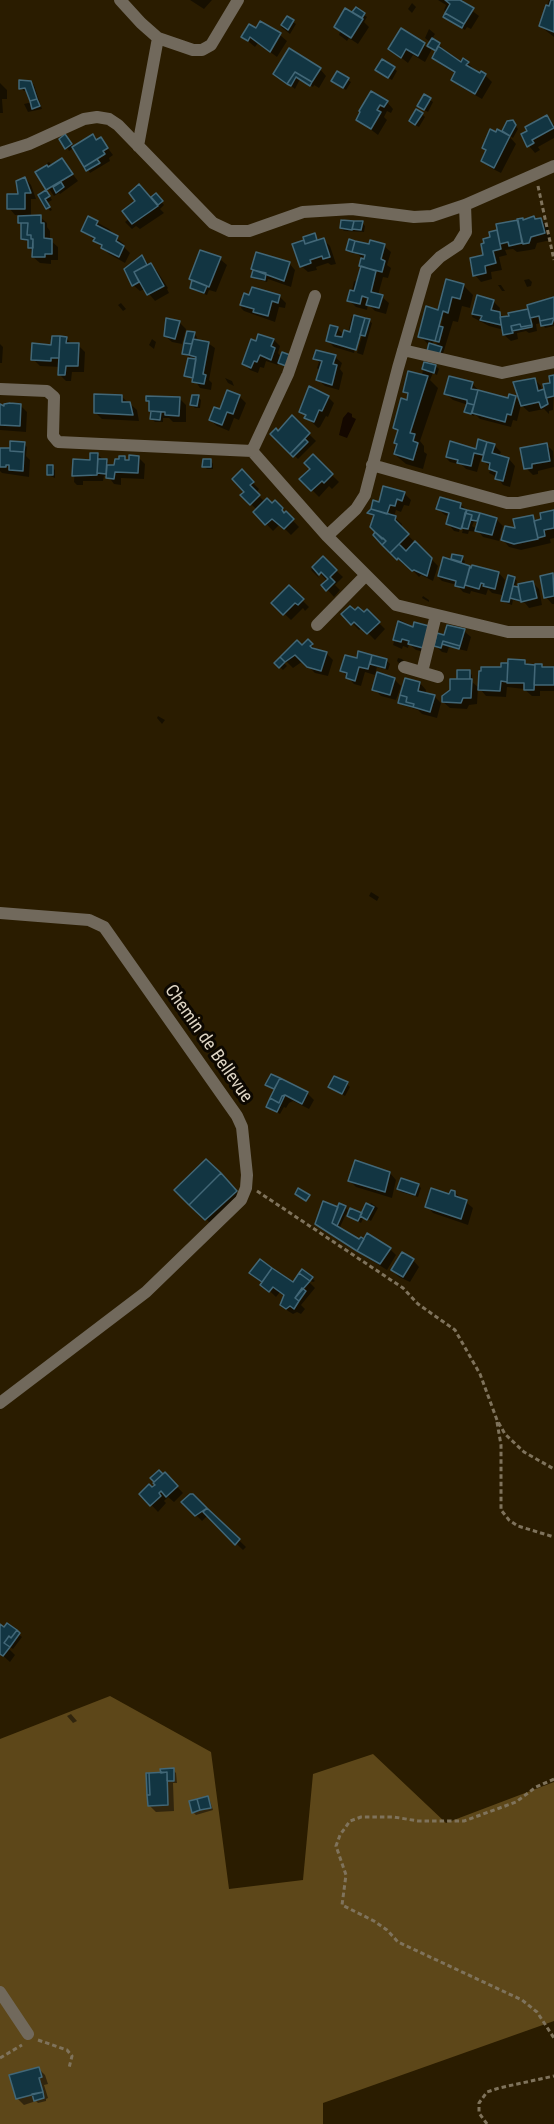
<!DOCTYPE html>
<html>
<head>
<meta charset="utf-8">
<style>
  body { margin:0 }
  canvas { display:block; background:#2a1c00 }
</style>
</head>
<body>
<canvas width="554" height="2124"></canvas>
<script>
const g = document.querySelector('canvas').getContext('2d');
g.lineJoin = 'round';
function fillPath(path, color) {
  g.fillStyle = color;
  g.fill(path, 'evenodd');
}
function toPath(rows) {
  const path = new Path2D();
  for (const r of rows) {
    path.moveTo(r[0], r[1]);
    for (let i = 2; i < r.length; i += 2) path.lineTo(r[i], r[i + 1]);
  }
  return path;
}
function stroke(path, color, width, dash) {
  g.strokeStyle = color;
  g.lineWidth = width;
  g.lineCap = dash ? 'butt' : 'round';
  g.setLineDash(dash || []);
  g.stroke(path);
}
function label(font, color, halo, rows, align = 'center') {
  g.font = font + ' "Roboto Condensed",sans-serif';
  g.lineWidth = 6;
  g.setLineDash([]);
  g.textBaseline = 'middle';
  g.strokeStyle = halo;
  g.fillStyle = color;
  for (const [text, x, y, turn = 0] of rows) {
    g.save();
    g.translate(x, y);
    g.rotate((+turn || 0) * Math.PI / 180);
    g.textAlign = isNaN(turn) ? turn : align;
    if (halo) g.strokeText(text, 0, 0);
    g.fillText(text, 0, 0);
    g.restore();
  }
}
fillPath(toPath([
  [110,1696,211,1752,229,1889,303,1880,313,1774,373,1754,446,1823,554,1782,554,2021,323,2103,323,2124,0,2124,0,1739]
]), '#5d4719');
fillPath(toPath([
  [348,412,352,414,352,417,356,419,347,438,339,435,343,418]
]), '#140800');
fillPath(toPath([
  [190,0,212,0,204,9],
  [438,0,463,0,462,3,479,16,471,29,467,27,465,30,445,17,447,13,444,10,446,5],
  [549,0,554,0,554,37,540,26],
  [412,3,416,7,412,13,408,9],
  [356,9,367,17,364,22,369,27,358,44,349,38,347,41,342,37,339,35,340,32,336,27,353,15],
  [287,18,296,24,290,34,281,27],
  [261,23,280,35,287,41,277,57,258,43,255,47,243,37,256,30],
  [429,29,435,34,432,39,442,47,440,50,461,65,468,63,474,69,473,71,485,75,492,82,482,99,459,86,453,79,456,74,440,64,433,58,437,51,432,49,425,62,413,55,408,63,390,49,401,30,428,48,431,43,425,38],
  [394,68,397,71,392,80,380,73],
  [320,69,326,76,319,88,314,85,313,87,300,79,295,89,275,74],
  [348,80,351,82,346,90,336,83],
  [31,82,34,85,42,109,28,112,24,104,32,102,27,90,24,91,21,88],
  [0,83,7,90,7,99,2,99,3,113,0,113],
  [425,96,433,102,428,112,422,109],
  [387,102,393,109,391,113,387,111,384,117,387,120,378,135,357,119,362,112],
  [422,114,425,117,419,127,413,124],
  [546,117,554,125,554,138,538,147,540,150,535,153,529,146,529,131],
  [508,122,515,125,518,129,513,138,508,135,516,144,501,173,489,167,483,160,487,151,484,148,502,133],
  [92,136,97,141,101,139,113,155,109,158,110,161,90,173,74,148,69,151,67,148,68,139,74,148],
  [62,160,78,181,60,194,59,193,54,196,37,172,52,171,47,163,49,162,53,166],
  [25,178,31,185,36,199,31,199,31,217,40,217,47,223,47,227,50,231,50,240,58,247,58,260,51,260,51,264,40,263,33,257,28,242,23,239,23,226,19,222,19,215,15,215,9,208,19,196],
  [47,192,52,200,47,203,52,210,50,211,40,196],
  [156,195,164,205,160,209,164,213,140,229,136,226,132,229,125,222],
  [89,218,109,229,112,232,111,234,124,244,123,246,130,253,125,263,109,254,83,230],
  [522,219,524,221,541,220,548,226,551,240,537,243,535,249,530,250,517,252,513,249,505,250,507,255,499,257,502,270,491,272,492,279,481,282,475,275,492,238,491,233,499,232],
  [362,223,365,226,364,232,344,231,341,228],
  [315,235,319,241,324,240,330,246,336,264,331,265,328,263,316,267,317,270,308,272,301,266,304,242,308,246,305,238],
  [370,246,384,246,391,252,387,265,391,268,388,278,383,277,378,295,382,297,389,303,386,314,375,311,368,304,367,310,356,307,349,300,355,293,352,290,354,281,357,282,362,258,355,252,355,254,351,253,348,250],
  [141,257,157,271,168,288,167,289,169,293,155,301,145,289,140,291,133,285,126,270],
  [220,259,227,265,216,292,209,290,207,295,194,290,191,287],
  [289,263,295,270,291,287,268,279,267,282,256,279,253,276,255,271,253,269],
  [529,279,532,282,531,286,527,287,524,280],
  [447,281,463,285,473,295,470,308,462,306,458,322,453,321,442,357,431,354,428,351,430,346,420,336,427,308,439,311],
  [440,317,443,317,435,349,432,348],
  [498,285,501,285,505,291,502,291],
  [245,295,279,296,286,303,285,308,279,307,275,322,244,311,241,308],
  [478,297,493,301,500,308,499,313,504,318,530,310,554,299,554,326,545,328,542,323,536,324,537,331,529,333,526,331,517,333,518,339,511,341,504,335,504,330,489,326,472,317],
  [121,303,126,309,123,311,118,305],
  [352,316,369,321,372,323,363,355,357,353,366,322,363,322,354,353,334,347,328,341,337,328,344,335,348,333],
  [179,322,186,329,182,344,172,342,165,336],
  [194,334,197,337,196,341,208,343,215,348,209,380,212,383,211,390,200,388,194,379,186,375,189,357,184,353],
  [66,338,73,345,78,345,85,352,84,372,72,372,71,381,66,381,59,374,60,367,40,366,33,359],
  [152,339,156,342,154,349,149,345],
  [274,340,280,346,278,353,289,368,279,362,278,365,266,361,264,368,260,367,258,373,250,370,243,363,256,343],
  [0,344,3,347,2,363,0,363],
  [335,357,342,363,340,369,343,373,339,390,325,386,318,380,320,371,317,368,319,362,315,358],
  [425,364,436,366,439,369,437,375,433,373,430,380,438,388,420,441,424,446,424,452,427,454,423,469,406,464,393,453,399,432,394,428,409,396,405,391,425,377,422,374],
  [554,377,553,410,549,411,549,414,544,409,529,412,521,405,517,421,513,420,511,427,480,419,475,414,474,416,469,414,466,411,468,405,453,400,446,394,472,383,478,390,478,392,509,400,515,397,521,403,535,380,541,386,542,391,546,390,552,384],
  [225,378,232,381,234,386,228,383],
  [239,396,246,403,239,420,234,418,229,431,217,426,210,420],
  [122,397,137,410,139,421,102,419,95,412],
  [198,397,201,400,200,408,195,408,192,405],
  [328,397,334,403,328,417,326,416,320,427,318,428,301,412],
  [180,399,186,405,186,422,173,422,169,418,163,418,163,422,155,422,152,419,151,404,148,400],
  [20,405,27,412,26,432,0,430,0,406],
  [292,417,316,441,298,459,272,434,278,433],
  [479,441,494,445,501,452,499,457,509,459,515,466,510,487,503,485,497,477,489,473,491,468,481,458,477,472,466,469,462,465,450,462,447,459,451,443,477,450],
  [24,444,27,447,26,456,30,460,29,477,2,473,0,471,0,449,11,450],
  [546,444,553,451,554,467,538,471,538,474,533,475,526,468],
  [98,455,109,464,109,467,116,467,124,458,130,461,138,457,145,464,144,479,121,478,121,485,114,484,108,476,104,476,103,481,83,481,83,485,77,485,74,482,75,460,91,461],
  [313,456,339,482,332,489,329,486,319,497,301,479,312,469],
  [211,461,213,464,213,469,207,469,204,466],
  [52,467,55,470,55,478,48,475],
  [242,472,259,489,256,493,265,502,272,505,275,502,299,527,291,535,280,524,273,531,255,512,257,510,242,495,246,492],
  [404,493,411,500,409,506,404,505,401,512,396,510,394,517,402,524,401,528,438,566,433,581,421,575,419,577,406,563,404,565,384,545,387,542,385,540,382,542,374,518,369,513,380,504],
  [460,504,468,511,496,519,503,526,499,541,483,537,479,532,469,531,468,534,462,533,467,513,465,511,459,532,454,531,448,524,450,517,445,515,438,509],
  [474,522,479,523,477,529,472,526],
  [554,511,554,538,550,539,551,543,521,550,509,547,503,540,532,516,538,522],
  [323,558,343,577,335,585,340,590,334,597,323,585,327,581,318,571,316,573,320,579,311,570],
  [462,558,465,561,464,566,473,570,473,567,499,573,505,580,502,595,492,593,488,589,486,595,471,591,470,594,463,592,457,585,442,581,439,578,440,575,459,565,453,559],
  [552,575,554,576,554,604,552,604,546,597],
  [514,578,517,581,515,588,521,592,532,582,539,589,542,605,529,608,525,603,513,600,512,605,506,603,503,600],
  [289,587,309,607,305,611,303,608,291,620,273,603],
  [423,596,429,600,429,602,422,598],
  [367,611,385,629,375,640,362,627,359,630,343,614,364,614],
  [400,620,410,625,409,627,430,653,416,650,409,644,408,648,403,646,402,649,393,645],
  [464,631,471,637,467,651,449,647,447,653,442,652,435,645,445,637],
  [308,641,317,651,326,653,333,660,328,676,315,673,303,661,293,668,282,657,302,647],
  [359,653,387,661,390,664,388,670,377,667,375,675,365,672,361,686,354,684,342,671,358,660],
  [398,658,402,659,405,662,400,664,397,661],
  [280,659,287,666,283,670,276,663],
  [524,661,529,666,554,669,554,691,540,691,540,696,532,696,524,689,507,687,506,697,486,696,480,689,502,669],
  [469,672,472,675,472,682,478,687,477,704,469,705,467,709,450,708,443,702,458,680],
  [394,679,401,686,396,700,381,696,374,689],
  [420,683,426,690,425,694,434,696,441,703,437,718,422,714,418,710,402,705,400,703],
  [158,716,165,720,162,724,157,718],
  [371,892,379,897,377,901,369,896],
  [271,1076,307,1093,314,1100,309,1109,293,1101,289,1103,286,1108,284,1107,280,1114,271,1109,268,1107,275,1090,267,1085],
  [347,1084,350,1087,345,1096,330,1087],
  [206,1161,246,1202,216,1229,176,1190],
  [390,1173,396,1180,392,1198,356,1187,349,1180],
  [418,1185,421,1188,418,1197,401,1192,399,1189],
  [454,1192,473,1208,468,1225,433,1213,427,1206],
  [371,1203,378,1208,371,1221,364,1217,361,1223,349,1216,362,1215],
  [345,1207,348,1210,339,1229,360,1241,390,1249,396,1255,387,1270,323,1230,316,1224],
  [413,1260,419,1267,410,1282,399,1277,392,1270],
  [260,1261,293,1284,312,1278,315,1281,313,1282,307,1280,315,1288,301,1305,305,1309,301,1314,297,1312,293,1314,288,1311,281,1304,285,1296,280,1292,276,1297,251,1273],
  [165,1474,183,1493,174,1502,168,1497,164,1501,166,1503,158,1512,141,1494,157,1485,152,1478],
  [193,1495,246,1547,243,1550,207,1516,202,1521,183,1502],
  [0,1625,4,1629,7,1625,22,1637,13,1649,8,1646,7,1647,15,1655,10,1662,0,1653],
  [71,1714,77,1721,73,1723,67,1716],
  [173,1770,176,1773,177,1783,173,1783,174,1811,156,1812,149,1805],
  [207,1798,210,1801,213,1810,196,1815,193,1812],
  [39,2069,45,2075,48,2084,44,2085,48,2098,46,2099,46,2101,38,2103,36,2101,24,2105,17,2098]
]), '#0007');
const building = toPath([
  [445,0,460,0,474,8,464,24,445,13,450,4,445,0],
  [551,0,554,0,554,32,539,26,546,5,549,6,551,0],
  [356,7,365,13,362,18,352,12,356,7],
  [345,8,363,19,351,38,334,27,345,8],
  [445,13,464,24,462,28,443,17,445,13],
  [287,16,294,20,288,30,281,25,287,16],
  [260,21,281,33,270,52,250,37,248,41,241,37,249,24,256,28,260,21],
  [401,28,425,43,418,56,406,49,401,58,388,49,401,28],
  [432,38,440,43,436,51,427,46,432,38],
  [438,46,461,62,463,58,469,62,466,65,480,73,481,71,486,74,475,94,451,80,455,72,432,58,438,46],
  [289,48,321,68,312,82,295,72,287,84,273,74,289,48],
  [382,59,395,67,388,78,375,70,382,59],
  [337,71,349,78,343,88,331,81,337,71],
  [295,72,312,82,310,86,296,77,291,86,287,84,295,72],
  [19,80,31,81,37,99,30,101,25,88,19,89,19,80],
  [371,91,388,101,384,107,380,105,377,110,381,112,371,129,356,120,360,112,359,111,371,91],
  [424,94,431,98,424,110,417,106,424,94],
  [37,99,40,106,32,109,30,101,37,99],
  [416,109,423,113,415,125,409,121,416,109],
  [547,115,554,128,532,140,534,143,527,147,521,134,527,131,525,127,547,115],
  [513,120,516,125,510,136,502,131,507,121,513,120],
  [490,129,496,132,497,129,510,136,494,168,481,161,486,150,482,148,490,129],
  [65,134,72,144,65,149,59,139,65,134],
  [93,134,96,140,101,137,108,148,103,151,105,154,84,167,72,147,93,134],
  [62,158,73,174,46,190,35,172,47,165,48,167,62,158],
  [97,159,100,163,86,171,84,167,97,159],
  [25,177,31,193,25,193,25,209,7,209,7,194,18,194,16,181,25,177],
  [61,182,64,187,56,193,53,187,61,182],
  [139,184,158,206,132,224,122,211,135,201,129,193,139,184],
  [46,190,50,196,45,199,50,207,46,209,38,195,46,190],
  [156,193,163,201,158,205,151,197,156,193],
  [41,215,41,223,44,223,44,238,52,239,52,254,45,254,45,257,32,257,33,239,31,239,31,235,27,235,28,223,18,223,18,216,41,215],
  [88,216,98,221,96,225,118,236,116,241,124,246,119,257,101,248,102,245,93,241,95,238,81,231,88,216],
  [534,216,535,219,541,218,545,233,531,237,529,243,523,244,517,219,523,218,523,220,534,216],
  [341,220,354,221,352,230,340,228,341,220],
  [518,220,522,243,509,246,508,242,500,244,496,224,518,220],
  [354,221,363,221,361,230,352,229,354,221],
  [21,223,28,223,27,235,31,235,31,239,33,239,33,248,28,248,28,240,21,239,21,223],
  [497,230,501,249,493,251,496,263,485,266,486,273,473,276,470,258,483,255,481,244,484,243,483,239,490,237,489,232,497,230],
  [315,233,317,240,305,244,303,237,315,233],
  [324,238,330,257,323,259,322,256,310,260,311,263,300,267,292,244,304,240,305,244,324,238],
  [349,239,355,241,352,252,346,250,349,239],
  [370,240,385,244,381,259,385,261,382,272,359,266,361,258,364,259,365,255,352,252,355,241,369,244,370,240],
  [200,250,221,257,209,287,189,279,200,250],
  [256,252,290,262,284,281,251,269,256,252],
  [142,255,147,265,134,272,139,282,132,286,124,269,142,255],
  [151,263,164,286,147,295,134,272,151,263],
  [361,266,376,271,371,292,383,295,379,308,366,305,368,298,362,296,360,304,347,301,350,290,354,291,361,266],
  [253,270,266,273,265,280,251,277,253,270],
  [446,279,464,284,460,299,452,297,448,313,443,311,435,341,418,337,426,306,438,310,446,279],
  [192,280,207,286,204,293,190,288,192,280],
  [252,287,280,295,278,303,272,301,268,316,253,312,254,309,240,305,244,293,249,295,252,287],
  [477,295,494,300,491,310,500,312,501,325,480,320,482,316,472,314,477,295],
  [554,297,554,318,540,321,539,316,530,318,527,305,554,297],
  [528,309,532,325,521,327,520,324,511,326,513,333,503,335,500,317,509,316,508,313,528,309],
  [354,315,365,318,356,350,326,341,330,325,338,327,335,336,342,337,344,330,350,332,354,315],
  [166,318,180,321,175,339,164,336,166,318],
  [365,318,370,319,365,336,360,335,365,318],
  [554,318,552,324,541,326,540,321,554,318],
  [520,324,521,327,532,325,532,327,512,331,511,326,520,324],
  [439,326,443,327,439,342,435,341,439,326],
  [187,331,195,332,192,344,184,343,187,331],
  [258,334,274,339,271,346,275,348,271,360,260,355,257,362,254,361,251,368,242,364,251,339,256,341,258,334],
  [52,336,60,336,59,358,51,358,51,361,31,360,32,343,51,345,52,336],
  [60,336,67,337,66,343,79,343,78,366,66,366,65,375,58,375,60,336],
  [193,339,209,342,203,374,206,375,204,384,192,382,196,357,189,355,193,339],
  [184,343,192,344,189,355,182,354,184,343],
  [429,343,442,347,439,355,427,351,429,343],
  [316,350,336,355,333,364,337,365,332,385,316,380,322,361,313,359,316,350],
  [282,352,290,355,286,366,278,363,282,352],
  [188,358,196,359,193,378,184,376,188,358],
  [424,362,436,365,434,373,422,369,424,362],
  [408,371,428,376,410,433,415,434,413,441,418,443,413,460,394,454,397,444,394,443,398,430,393,428,401,398,407,400,408,393,403,392,408,371],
  [554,375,554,396,546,398,543,384,550,383,549,376,554,375],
  [449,376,473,382,471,389,478,390,474,405,467,403,467,400,444,394,449,376],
  [535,378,538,391,544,389,548,404,541,408,539,402,521,406,513,382,535,378],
  [309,386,329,396,322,411,319,410,314,422,304,418,306,415,299,412,309,386],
  [227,390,240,395,233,414,227,412,222,425,209,420,214,407,220,409,227,390],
  [478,390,508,398,509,394,516,396,511,415,507,414,505,422,472,413,478,390],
  [94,394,122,395,122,402,130,402,133,415,94,413,94,394],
  [192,395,199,395,197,406,190,405,192,395],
  [146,396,180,397,179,416,165,415,165,412,149,411,149,401,146,401,146,396],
  [10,403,21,404,20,426,0,425,0,404,4,406,4,404,10,403],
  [467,403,474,405,471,414,464,412,467,403],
  [151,411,161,412,160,420,150,419,151,411],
  [292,415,310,433,290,454,270,434,276,428,278,431,292,415],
  [305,439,308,442,293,457,290,454,305,439],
  [478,439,487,442,483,455,474,453,471,466,457,463,458,460,446,457,450,441,476,449,478,439],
  [10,441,25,442,24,452,10,451,10,441],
  [487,442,495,444,492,453,509,458,503,481,495,479,497,472,489,469,490,463,482,461,487,442],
  [547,443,550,461,532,464,532,468,524,469,520,448,547,443],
  [0,448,10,448,10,451,24,452,23,471,9,470,9,465,6,465,6,467,0,467,0,448],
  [90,453,98,453,97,475,72,476,73,459,90,460,90,453],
  [313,454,333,474,324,483,322,481,311,491,299,479,310,469,304,463,313,454],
  [129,455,139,456,138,473,115,472,114,479,106,478,107,465,114,465,115,459,119,459,119,456,125,456,125,460,129,460,129,455],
  [98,459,107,459,106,474,97,473,98,459],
  [203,459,211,459,211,467,202,467,203,459],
  [47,465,53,465,53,475,47,475,47,465],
  [242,469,254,482,250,485,260,495,250,505,240,495,244,492,232,479,242,469],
  [383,486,405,492,402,501,397,499,395,506,390,505,387,514,371,509,373,500,379,502,383,486],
  [440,497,461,503,460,508,467,510,461,529,446,524,449,513,436,509,440,497],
  [267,498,272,503,275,500,283,508,282,510,284,513,286,511,294,519,284,529,272,519,265,525,253,512,267,498],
  [371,509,396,516,395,520,409,534,390,553,382,545,386,541,383,538,382,539,370,527,374,515,367,513,371,509],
  [467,510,480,513,477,521,471,520,472,515,465,513,467,510],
  [554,510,554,528,544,530,545,536,538,538,534,521,541,519,540,513,554,510],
  [465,513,472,515,468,529,462,528,465,513],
  [480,513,497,518,492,535,475,531,480,513],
  [533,515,538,539,514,544,501,540,505,526,515,528,513,519,533,515],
  [375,532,386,541,382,545,373,535,375,532],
  [415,541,432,558,427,576,414,570,412,571,398,558,397,560,390,553,399,544,406,551,415,541],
  [452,554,463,556,461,562,451,559,452,554],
  [323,556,337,570,330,577,335,582,326,591,321,585,328,579,321,572,319,575,312,567,323,556],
  [443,557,470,566,464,588,455,586,456,581,438,576,443,557],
  [472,565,499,572,495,589,483,586,484,584,481,583,479,589,465,585,470,567,471,568,472,565],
  [553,573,554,596,544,598,540,576,553,573],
  [508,575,515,577,509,602,501,601,508,575],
  [533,581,537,598,521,602,518,584,533,581],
  [289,585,304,599,298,605,295,603,283,615,271,603,289,585],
  [513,586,518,587,521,601,510,598,513,586],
  [350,606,355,610,358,607,364,612,367,609,380,622,367,634,354,622,351,625,341,614,350,606],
  [398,621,413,627,414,622,429,626,423,648,408,644,409,641,402,639,401,642,393,640,398,621],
  [447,625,465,629,460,646,443,641,441,648,434,646,437,633,444,635,447,625],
  [308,639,313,644,310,646,312,648,327,652,321,671,307,667,295,655,285,662,280,657,297,640,302,645,308,639],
  [443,641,460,646,459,649,442,644,443,641],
  [358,651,372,655,368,669,359,667,355,681,346,678,347,673,340,671,345,655,357,658,358,651],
  [372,655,387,659,385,668,370,664,372,655],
  [280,657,285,662,279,668,274,663,280,657],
  [508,659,525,660,525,664,535,665,534,690,524,690,524,683,507,683,508,659],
  [501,663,508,663,507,682,501,681,500,691,478,690,479,671,481,671,481,667,501,667,501,663],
  [535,664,542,664,542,667,554,667,554,685,534,685,535,664],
  [457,670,470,670,470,679,457,679,457,670],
  [377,672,395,678,390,695,372,690,377,672],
  [405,678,420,682,418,691,435,695,430,712,413,707,414,704,406,702,407,697,400,695,405,678],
  [450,679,472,679,471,698,463,698,461,703,442,702,442,696,450,690,450,679],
  [400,695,407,697,406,702,414,704,413,707,398,703,400,695],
  [271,1074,280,1078,274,1089,265,1085,271,1074],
  [334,1076,348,1082,342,1094,328,1087,334,1076],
  [280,1078,308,1092,302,1104,285,1095,282,1096,279,1103,270,1098,280,1078],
  [285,1095,277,1112,266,1107,270,1098,279,1103,282,1096,285,1095],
  [206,1159,221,1173,189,1205,174,1190,206,1159],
  [355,1160,390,1172,385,1192,348,1181,355,1160],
  [221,1173,237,1191,205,1220,189,1205,221,1173],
  [401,1178,419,1184,415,1195,397,1189,401,1178],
  [298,1188,310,1195,306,1201,295,1194,298,1188],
  [431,1188,449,1194,451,1190,455,1191,455,1196,467,1200,461,1219,425,1207,431,1188],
  [323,1201,338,1207,332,1223,359,1239,361,1237,364,1239,357,1251,315,1224,323,1201],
  [339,1203,346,1206,337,1226,332,1223,339,1203],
  [366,1203,374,1207,367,1220,360,1216,366,1203],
  [350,1208,362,1213,358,1221,347,1216,350,1208],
  [367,1233,391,1248,380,1264,357,1251,367,1233],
  [402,1252,414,1259,403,1277,391,1270,402,1252],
  [260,1259,272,1268,262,1282,249,1273,260,1259],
  [272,1268,293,1282,299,1273,310,1281,295,1298,299,1301,294,1309,290,1306,286,1309,280,1305,284,1295,273,1287,269,1292,260,1285,272,1268],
  [302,1269,313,1277,310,1281,299,1273,302,1269],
  [302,1288,306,1291,299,1301,295,1298,302,1288],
  [159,1470,163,1474,154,1482,150,1478,159,1470],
  [165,1472,178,1486,166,1497,161,1491,159,1493,161,1496,150,1506,139,1494,149,1484,152,1487,155,1485,153,1483,165,1472],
  [190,1494,193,1494,207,1508,195,1516,181,1502,190,1494],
  [207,1508,240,1539,235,1545,203,1512,207,1508],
  [7,1623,17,1630,11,1638,9,1636,4,1643,10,1647,3,1656,0,1654,0,1624,4,1627,7,1623],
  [17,1630,20,1633,10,1647,4,1643,9,1636,11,1638,17,1630],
  [174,1768,174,1781,167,1781,167,1772,161,1773,160,1769,174,1768],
  [167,1772,168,1805,148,1806,147,1795,150,1795,149,1773,167,1772],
  [146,1773,149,1773,150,1795,147,1795,146,1773],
  [208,1796,211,1808,200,1810,197,1799,208,1796],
  [197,1799,200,1810,192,1813,189,1801,197,1799],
  [39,2067,42,2077,39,2078,43,2092,16,2099,9,2075,39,2067],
  [43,2092,44,2098,34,2101,32,2094,43,2092]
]);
fillPath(building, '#123542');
stroke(building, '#426777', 1.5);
stroke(toPath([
  [538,186,554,260],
  [257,1191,403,1288,418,1304,455,1330,480,1374,497,1420,505,1434,524,1452,554,1469],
  [497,1422,501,1445,501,1510,509,1520,518,1526,554,1537],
  [554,1779,536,1787,516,1802,464,1821,418,1821,394,1817,361,1817,350,1821,340,1835,336,1846,346,1875,342,1905,374,1921,387,1930,398,1942,522,2000,537,2012,554,2038],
  [38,2040,67,2050,72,2056,69,2068],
  [0,2058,22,2045],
  [487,2124,479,2113,479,2103,487,2092,499,2088,554,2076]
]), '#7f735c', 3, [4.5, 3]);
stroke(toPath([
  [120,0,141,23,158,38,193,50,202,50,211,45,238,0],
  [138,146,158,38],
  [0,153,29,144,84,119,97,117,109,119,118,125,213,223,230,231,249,231,303,212,352,209,414,217,432,216,465,205,554,166],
  [315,296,288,374,252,451,327,536,396,605,508,632,554,632],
  [403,350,502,373,554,362],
  [0,389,47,391,54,397,53,436,58,442,252,451],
  [372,465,507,503,519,503,554,496],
  [327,536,356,509,365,495,398,368,426,271,440,257,458,245,466,232,465,205],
  [317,625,366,575],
  [404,667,438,677],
  [422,672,436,615],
  [0,913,89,920,104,927,237,1116,242,1127,247,1175,246,1188,241,1200,146,1292,0,1403],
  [0,1992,28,2034]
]), '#71695c', 12);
label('18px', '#dfd6c5', '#0d0801', [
  ["Chemin de Bellevue",208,1044,55]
]);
</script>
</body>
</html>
